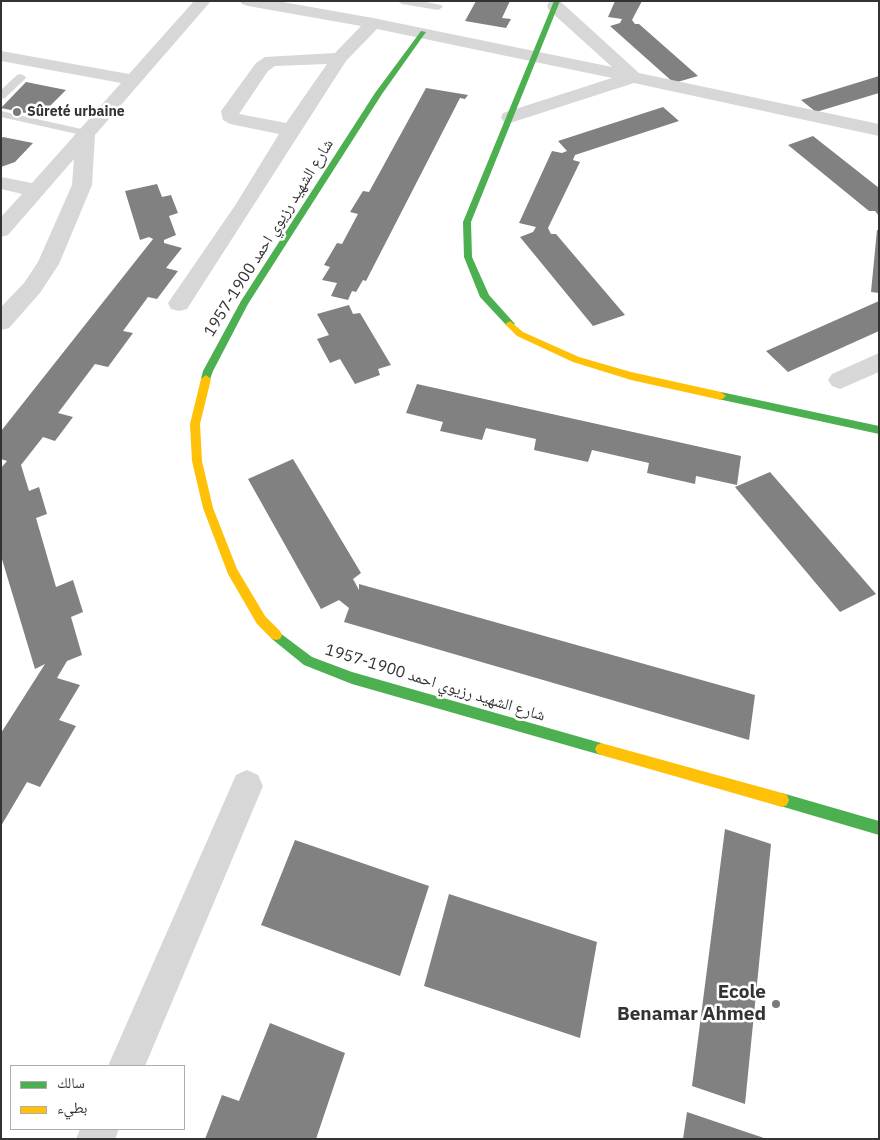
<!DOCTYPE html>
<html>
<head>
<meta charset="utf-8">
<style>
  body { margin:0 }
  #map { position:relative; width:880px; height:1140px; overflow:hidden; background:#fff; font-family:"IBM Plex Sans","Noto Naskh Arabic",sans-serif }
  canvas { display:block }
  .frame { position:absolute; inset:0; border:2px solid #333; pointer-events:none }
  .legend { position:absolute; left:10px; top:1065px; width:175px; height:65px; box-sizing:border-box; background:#fff; border:1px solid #adadad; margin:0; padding:6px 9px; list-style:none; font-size:15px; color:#333 }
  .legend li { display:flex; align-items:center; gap:10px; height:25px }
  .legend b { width:25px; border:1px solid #adadad }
</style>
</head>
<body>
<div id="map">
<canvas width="880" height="1140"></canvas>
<div class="frame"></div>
<ul class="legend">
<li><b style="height:6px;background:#4caf50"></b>سالك</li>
<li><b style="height:6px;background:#ffc107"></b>بطيء</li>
</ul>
</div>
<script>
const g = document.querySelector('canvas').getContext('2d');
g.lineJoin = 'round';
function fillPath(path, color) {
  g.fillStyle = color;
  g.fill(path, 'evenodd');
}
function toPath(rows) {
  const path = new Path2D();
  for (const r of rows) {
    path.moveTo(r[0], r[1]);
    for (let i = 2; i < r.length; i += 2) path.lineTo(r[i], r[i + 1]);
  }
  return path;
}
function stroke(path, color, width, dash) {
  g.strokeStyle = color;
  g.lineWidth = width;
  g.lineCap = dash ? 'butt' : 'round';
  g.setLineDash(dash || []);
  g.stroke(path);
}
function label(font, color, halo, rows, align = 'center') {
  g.font = font + ' "IBM Plex Sans","Noto Naskh Arabic",sans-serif';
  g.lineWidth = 5;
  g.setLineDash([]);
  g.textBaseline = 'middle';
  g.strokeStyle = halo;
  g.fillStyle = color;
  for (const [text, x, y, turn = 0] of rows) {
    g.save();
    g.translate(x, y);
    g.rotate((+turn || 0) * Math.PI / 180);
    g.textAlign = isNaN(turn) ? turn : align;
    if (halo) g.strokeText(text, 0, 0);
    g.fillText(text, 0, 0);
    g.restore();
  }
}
fillPath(toPath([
  [476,1,510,1,502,18,511,19,506,28,465,21],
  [615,1,642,1,632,20,635,24,639,24,698,76,674,83,610,26,620,23,622,19,608,17],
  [879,76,879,93,816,112,801,100],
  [26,82,66,90,40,116,1,108],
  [426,88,468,95,465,99,460,98,366,281,363,280,356,292,352,291,348,300,331,296,337,283,322,280,330,267,324,265,337,243,342,244,358,214,350,212,363,191,369,192],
  [663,107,679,121,575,155,573,160,580,162,548,228,551,234,556,234,625,315,593,326,520,237,533,232,536,227,519,223,552,151,562,153,567,151,558,141],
  [813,136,879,188,879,216,875,211,869,211,788,145],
  [3,137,33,143,15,162,1,167,1,139],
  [157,184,162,197,171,195,178,213,169,216,176,235,164,240,164,243,182,248,166,268,178,271,157,299,148,297,123,331,133,333,108,367,95,364,58,413,73,417,55,441,43,437,21,465,29,491,39,487,47,514,36,518,56,587,73,580,83,612,71,617,82,655,67,661,57,678,80,685,59,720,76,726,40,787,27,782,1,826,1,733,45,664,35,669,1,556,1,468,7,461,1,459,1,431,153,239,149,237,140,240,125,191],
  [877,230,879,230,879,293,871,292],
  [879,301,879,331,788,372,766,351],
  [349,305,353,314,360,313,391,365,378,369,380,375,355,384,340,359,330,363,317,339,329,335,317,314],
  [417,384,741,456,737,485,696,476,695,484,647,473,649,463,592,450,588,462,534,450,536,439,486,428,482,440,440,431,443,422,406,413],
  [293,459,361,573,353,579,359,590,359,584,755,695,749,740,344,622,349,608,339,600,321,609,248,479],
  [770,472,876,594,840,612,735,487],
  [725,829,771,844,745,1104,692,1086],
  [295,840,429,886,400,976,261,925],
  [449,894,597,942,580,1038,424,986],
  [270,1023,345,1053,316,1139,205,1139,222,1095,239,1101],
  [687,1112,764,1138,764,1139,683,1139]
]), '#818181');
fillPath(toPath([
  [397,1,421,1,441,5,443,7,438,10,402,4,397,1],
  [21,74,26,77,25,79,5,98,1,99,1,90,17,75,21,74],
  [1,111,86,130,92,133,86,136,1,117,1,111]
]), '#d7d7d7');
fillPath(toPath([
  [194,1,211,1,95,135,92,185,59,264,40,293,9,328,1,330,1,307,24,283,38,262,72,185,74,159,8,235,1,237,1,217,22,194,1,189,1,177,32,183,121,83,1,61,1,51,129,74,194,1],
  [240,1,277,1,373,18,612,67,549,10,547,6,549,2,556,1,561,2,639,73,879,124,879,136,634,83,510,123,503,121,501,117,503,113,612,78,377,29,346,61,187,309,179,311,171,309,168,303,236,204,279,134,230,124,223,120,221,111,256,63,265,57,335,53,361,26,248,6,242,4,240,1],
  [327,64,286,123,239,114,268,71,275,66,327,64],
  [879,353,879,372,840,389,832,386,828,380,832,374,879,353],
  [247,770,258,775,263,786,145,1066,108,1066,236,775,247,770],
  [80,1129,119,1129,115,1139,76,1139,80,1129]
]), '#d7d7d7');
fillPath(toPath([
  [554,1,560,1,471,222,472,257,489,295,515,324,510,327,507,326,480,297,464,257,463,222,554,1],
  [421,31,426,32,382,94,248,304,213,371,209,382,203,382,201,379,203,371,241,301,375,93,421,31],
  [721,392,879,426,879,434,718,399,716,396,718,393,721,392],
  [276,630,312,657,352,672,601,743,605,745,607,749,605,753,601,755,352,684,304,665,272,639,270,635,272,631,276,630],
  [782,793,879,821,879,835,777,805,775,800,777,795,782,793]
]), '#4caf50');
fillPath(toPath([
  [510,321,523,332,579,357,631,372,721,392,726,396,721,400,631,380,573,362,517,336,505,324,510,321],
  [206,375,211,379,200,424,202,461,213,508,237,569,265,616,280,631,282,635,280,639,276,640,272,639,257,624,228,574,203,508,192,461,190,424,201,379,206,375],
  [601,743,782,793,787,795,789,800,787,805,782,807,601,755,597,753,595,749,597,745,601,743]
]), '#ffc107');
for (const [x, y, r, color] of [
  [17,112,5,"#7a7a7a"],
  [776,1004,5,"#7a7a7a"]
]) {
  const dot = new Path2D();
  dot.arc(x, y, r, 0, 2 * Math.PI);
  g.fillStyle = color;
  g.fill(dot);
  stroke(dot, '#fff', 2);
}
label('bold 14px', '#333', '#fff', [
  ["Sûreté urbaine",27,112]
], 'left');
label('16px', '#333', '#fff', [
  ["شارع الشهيد رزيوي احمد 1900-1957",269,238,-58],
  ["شارع الشهيد رزيوي احمد 1900-1957",435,683,17]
]);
label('bold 19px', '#333', '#fff', [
  ["Ecole",766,993],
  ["Benamar Ahmed",766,1015]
], 'right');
</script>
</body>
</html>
